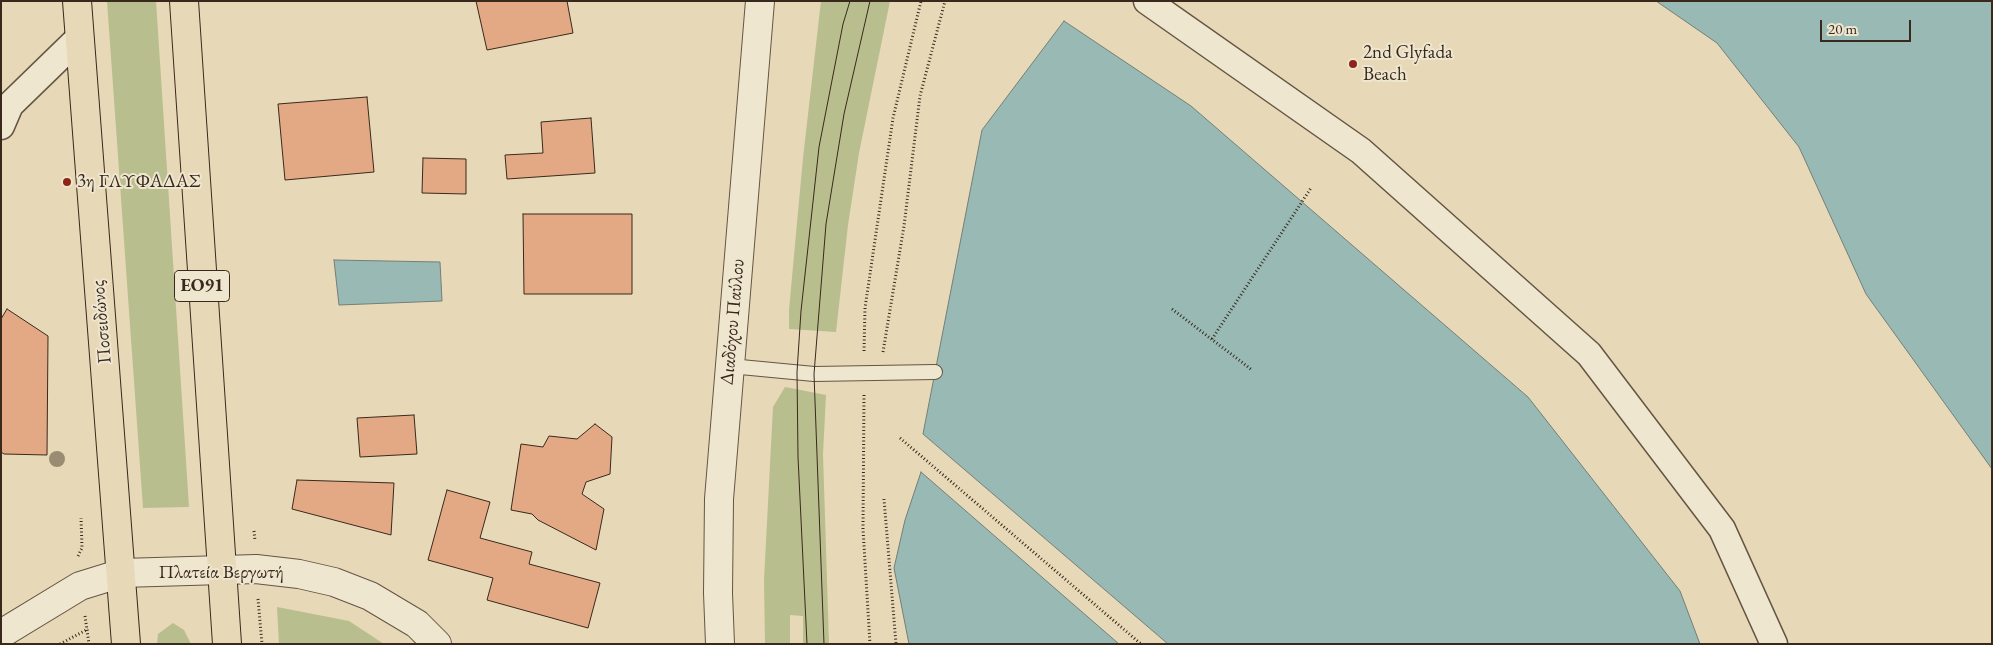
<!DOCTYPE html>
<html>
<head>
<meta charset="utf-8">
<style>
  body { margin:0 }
  #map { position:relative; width:1993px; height:645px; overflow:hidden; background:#e7d8b7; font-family:"EB Garamond",serif }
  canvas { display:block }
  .frame { position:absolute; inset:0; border:2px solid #39291d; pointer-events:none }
  .scale { position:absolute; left:1820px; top:20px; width:91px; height:22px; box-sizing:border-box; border:2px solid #39291d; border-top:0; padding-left:6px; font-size:15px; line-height:18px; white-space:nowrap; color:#39291d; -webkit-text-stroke:4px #efe6d0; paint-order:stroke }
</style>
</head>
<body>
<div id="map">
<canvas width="1993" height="645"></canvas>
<div class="frame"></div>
<div class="scale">20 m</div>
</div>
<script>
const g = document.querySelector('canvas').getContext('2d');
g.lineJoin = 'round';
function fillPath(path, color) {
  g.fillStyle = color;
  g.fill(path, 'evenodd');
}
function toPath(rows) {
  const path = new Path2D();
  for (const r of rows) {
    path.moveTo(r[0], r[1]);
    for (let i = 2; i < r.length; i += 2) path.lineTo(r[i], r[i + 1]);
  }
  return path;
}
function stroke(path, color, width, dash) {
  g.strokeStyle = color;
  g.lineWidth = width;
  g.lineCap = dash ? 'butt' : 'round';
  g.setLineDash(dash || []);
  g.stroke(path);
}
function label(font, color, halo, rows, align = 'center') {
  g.font = font + ' "EB Garamond",serif';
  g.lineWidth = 4;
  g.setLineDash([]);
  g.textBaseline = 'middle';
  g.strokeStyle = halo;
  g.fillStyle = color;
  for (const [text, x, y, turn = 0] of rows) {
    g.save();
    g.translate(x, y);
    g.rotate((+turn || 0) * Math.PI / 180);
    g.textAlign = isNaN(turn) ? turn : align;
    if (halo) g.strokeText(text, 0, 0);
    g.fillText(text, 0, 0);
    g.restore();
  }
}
fillPath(toPath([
  [107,1,156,1,189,507,143,508],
  [821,1,890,1,859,153,848,225,836,332,789,329,789,310,803,158],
  [785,387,826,395,823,454,829,644,803,644,803,616,790,615,790,644,765,644,764,580,773,407],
  [277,607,349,621,384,644,279,644],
  [173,623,184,630,191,644,157,644,158,634]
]), '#b8be8d');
const water = toPath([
  [1656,1,1992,1,1992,469,1866,294,1799,147,1717,43,1656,1],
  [1064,21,1191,106,1528,397,1680,591,1700,644,1168,644,923,434,982,130,1064,21],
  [334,260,440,262,442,301,339,305,334,260],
  [921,472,1119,644,909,644,894,568,905,520,921,472]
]);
fillPath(water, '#98b9b4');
stroke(water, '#727f78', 1);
const building = toPath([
  [476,1,567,1,573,33,487,50,476,1],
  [367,97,374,172,285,180,278,104,367,97],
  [591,118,595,173,507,179,505,155,543,153,541,122,591,118],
  [423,158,466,159,466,194,422,193,423,158],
  [523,214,632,214,632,294,524,294,523,214],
  [7,309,48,336,47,455,4,454,1,452,1,319,7,309],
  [414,415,417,454,360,457,357,418,414,415],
  [595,424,612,437,610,474,586,482,582,494,604,509,596,550,538,520,532,514,511,510,521,444,543,447,549,436,577,439,595,424],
  [297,480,394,483,391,535,292,509,297,480],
  [447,490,490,502,480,538,532,552,529,564,600,583,588,628,487,600,493,578,428,560,447,490]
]);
fillPath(building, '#e2a984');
stroke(building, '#39291d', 1);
const service = toPath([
  [730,366,814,374,935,372]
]);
const minor = toPath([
  [1147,1,1361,151,1589,354,1722,529,1774,644],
  [1,126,10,105,79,38]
]);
const tertiary = toPath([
  [1,634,80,586,122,573,256,569,299,574,334,582,370,596,417,624,437,644],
  [720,644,718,593,719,499,760,1]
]);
const trunk = toPath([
  [77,1,126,644],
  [184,1,227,644]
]);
stroke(service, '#645544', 16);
stroke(minor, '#645544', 29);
stroke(tertiary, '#645544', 30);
stroke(trunk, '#39291d', 30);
stroke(toPath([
  [1172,309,1252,370],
  [1212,339,1311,188],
  [864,351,865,308,893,118,921,1],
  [883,352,904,226,920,96,945,1],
  [864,395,863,529,870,644],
  [900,438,1141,644],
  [884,499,896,644],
  [254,531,255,541],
  [78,556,82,548,81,518],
  [258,599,262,644],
  [85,616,89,644],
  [60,644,88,629]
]), '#39291d', 3, [1, 2.5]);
stroke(service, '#efe6d0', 14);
stroke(minor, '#efe6d0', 26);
stroke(tertiary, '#efe6d0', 28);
stroke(trunk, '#e7d8b7', 28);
stroke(toPath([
  [807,644,798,457,797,372,801,311,819,147,843,24,850,1],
  [824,644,814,374,826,224,844,114,870,1]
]), '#39291d', 1);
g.fillStyle = '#998c72';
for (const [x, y] of [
  [57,459]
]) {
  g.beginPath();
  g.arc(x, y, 8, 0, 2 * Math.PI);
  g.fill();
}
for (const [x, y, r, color] of [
  [1353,64,5,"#8f2418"],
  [67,182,5,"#8f2418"]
]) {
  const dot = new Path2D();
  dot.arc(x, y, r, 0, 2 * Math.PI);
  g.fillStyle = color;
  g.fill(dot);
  stroke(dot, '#efe6d0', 2);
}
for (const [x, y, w] of [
  [202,286,55]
]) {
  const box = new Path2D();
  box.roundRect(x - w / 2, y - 15.5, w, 31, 4);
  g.fillStyle = '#efe6d0';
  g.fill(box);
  stroke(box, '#39291d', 1);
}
label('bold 18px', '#39291d', null, [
  ["ΕΟ91",202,286]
]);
label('19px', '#39291d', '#efe6d0', [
  ["2nd Glyfada",1363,53],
  ["Beach",1363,75],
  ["3η ΓΛΥΦΑΔΑΣ",77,182]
], 'left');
label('19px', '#39291d', '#efe6d0', [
  ["Ποσειδώνος",102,322,-95],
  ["Διαδόχου Παύλου",733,322,-85],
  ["Πλατεία Βεργωτή",221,573]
]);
</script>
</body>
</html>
